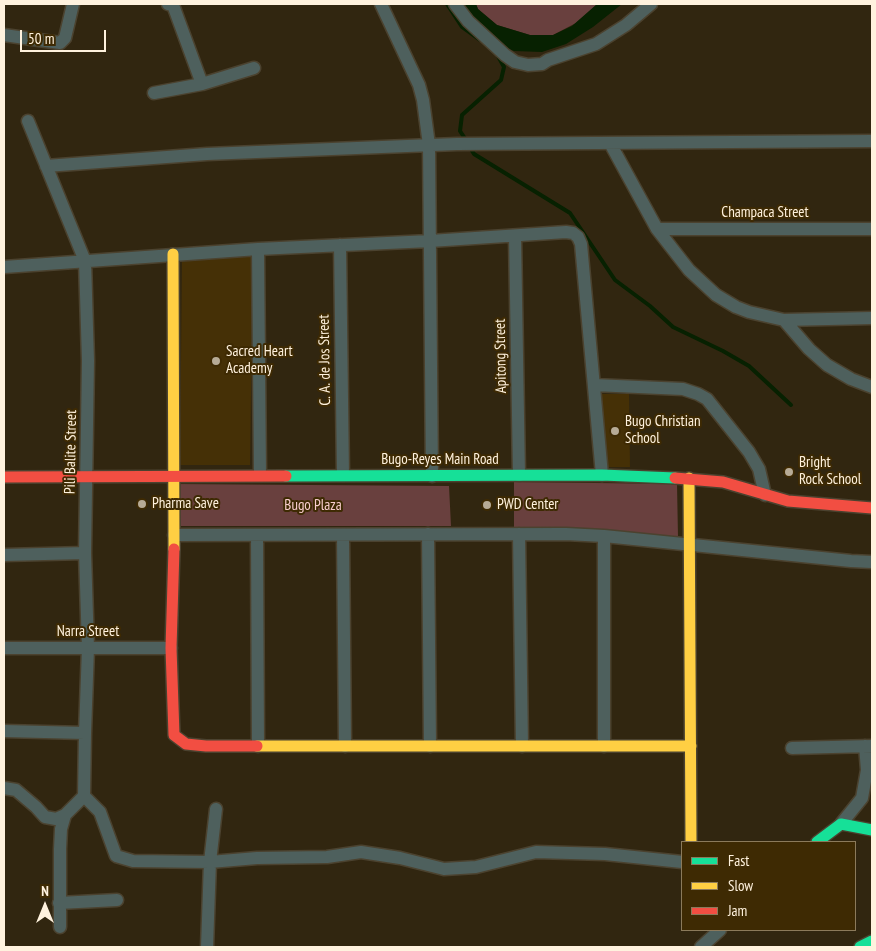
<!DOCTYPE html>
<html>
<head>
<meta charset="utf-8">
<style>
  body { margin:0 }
  #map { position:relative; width:876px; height:951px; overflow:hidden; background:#312610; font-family:"PT Sans Narrow",sans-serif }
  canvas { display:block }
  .frame { position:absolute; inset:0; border:5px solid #fff2de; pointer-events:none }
  .legend { position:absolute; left:681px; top:841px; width:175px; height:90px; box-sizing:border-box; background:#3e2a03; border:1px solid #8b7a5b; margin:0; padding:6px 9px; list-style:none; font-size:15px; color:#fff2de }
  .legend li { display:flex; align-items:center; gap:10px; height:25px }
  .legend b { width:25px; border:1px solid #8b7a5b }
  .north { position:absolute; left:20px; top:881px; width:50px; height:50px; -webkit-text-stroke:4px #3e2a03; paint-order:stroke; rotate:0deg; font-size:14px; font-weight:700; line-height:20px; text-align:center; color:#fff2de }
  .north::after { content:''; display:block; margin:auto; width:18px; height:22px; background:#fff2de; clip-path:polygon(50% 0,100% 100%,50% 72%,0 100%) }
  .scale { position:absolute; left:20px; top:30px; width:86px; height:22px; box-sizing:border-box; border:2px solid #fff2de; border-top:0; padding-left:6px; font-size:15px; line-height:18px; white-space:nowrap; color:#fff2de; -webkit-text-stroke:4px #3e2a03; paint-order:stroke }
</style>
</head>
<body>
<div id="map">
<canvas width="876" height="951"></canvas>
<div class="frame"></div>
<ul class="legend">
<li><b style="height:6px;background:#16e098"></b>Fast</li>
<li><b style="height:6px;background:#ffcf43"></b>Slow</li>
<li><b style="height:6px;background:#f24e42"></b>Jam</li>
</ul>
<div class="north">N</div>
<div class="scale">50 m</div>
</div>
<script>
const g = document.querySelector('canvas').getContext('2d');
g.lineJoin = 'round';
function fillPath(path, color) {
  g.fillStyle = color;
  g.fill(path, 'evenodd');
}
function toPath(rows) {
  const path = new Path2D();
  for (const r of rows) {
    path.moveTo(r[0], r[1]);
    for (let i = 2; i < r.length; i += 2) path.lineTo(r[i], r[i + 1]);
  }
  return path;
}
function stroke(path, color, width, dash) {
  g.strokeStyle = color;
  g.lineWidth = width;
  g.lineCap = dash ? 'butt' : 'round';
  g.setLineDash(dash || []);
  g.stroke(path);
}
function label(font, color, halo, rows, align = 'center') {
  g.font = font + ' "PT Sans Narrow",sans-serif';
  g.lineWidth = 4;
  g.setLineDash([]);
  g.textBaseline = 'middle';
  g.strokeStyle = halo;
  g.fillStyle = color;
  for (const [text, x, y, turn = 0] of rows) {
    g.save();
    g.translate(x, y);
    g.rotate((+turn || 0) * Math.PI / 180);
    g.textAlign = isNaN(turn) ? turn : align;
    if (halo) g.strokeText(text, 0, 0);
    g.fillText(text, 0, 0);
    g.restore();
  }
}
fillPath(toPath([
  [253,255,250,465,180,465,182,257],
  [597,394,629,394,630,467,602,467]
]), '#453006');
fillPath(toPath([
  [476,4,598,4,576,23,553,35,530,35,497,25,478,9],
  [514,482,677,484,678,537,514,527],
  [175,484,449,486,451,526,176,526]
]), '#69403e');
fillPath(toPath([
  [460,4,476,4,478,9,497,25,530,35,553,35,572,26,597,4,622,4,593,27,566,44,542,52,514,51,488,40]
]), '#072101');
stroke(toPath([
  [447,4,462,27,480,40],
  [466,140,460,131,462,115,501,80,504,67,498,56],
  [469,146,474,154,570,213,615,280,650,306,673,327,723,351,749,366,791,405]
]), '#072101', 4);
const street = toPath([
  [168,4,173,5,202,84],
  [381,4,419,85,423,100,429,145,432,476],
  [455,4,468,21,505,55,515,62,528,65,542,64,548,60,596,44,626,25,651,4],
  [4,35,60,43,65,38,73,4],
  [154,93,202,84,254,68],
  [28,121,85,261,88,361,85,553,88,648,85,733,84,796],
  [610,143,657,229,689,270,716,295,736,307,749,312,784,320,872,318],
  [46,166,207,154,457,144,872,141],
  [657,229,872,229],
  [515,236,519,475],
  [340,245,343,475],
  [258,249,260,475],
  [4,267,258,249,430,241,566,232,573,233,578,237,581,244,602,475],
  [784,320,809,349,827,365,851,379,872,387],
  [594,385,683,389,698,394,707,399,749,452,759,469,765,495],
  [428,534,430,746],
  [519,534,522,746],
  [174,535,566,534,604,536,851,561,872,562],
  [257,535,258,746],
  [343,535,345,746],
  [604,536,604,746],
  [4,555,85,553],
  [4,648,171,648],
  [4,731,85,733],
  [792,748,872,746],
  [4,788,16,790,36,807,45,817,56,819,65,815,84,796],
  [84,796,100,812,116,856,133,861,210,862,257,858,327,857,361,852,400,858,444,869,476,867,536,852,605,854,682,862],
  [841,824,862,798,867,770,865,746],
  [59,903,117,900],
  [60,927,60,849,61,829,65,815],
  [207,947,210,862,216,809],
  [701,947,720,930]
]);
const fast = toPath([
  [286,476,602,475,675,478],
  [817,842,841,824,872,830],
  [860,947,872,941]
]);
const slow = toPath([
  [173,254,174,549],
  [689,478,691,842],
  [257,746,691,746]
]);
const jam = toPath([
  [4,477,286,476],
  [675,478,723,482,788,501,872,508],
  [174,549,171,648,174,735,186,744,206,746,257,746]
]);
stroke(street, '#4b422f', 15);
stroke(fast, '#4b422f', 14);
stroke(slow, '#4b422f', 14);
stroke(jam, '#4b422f', 14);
stroke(street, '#4e605d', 12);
stroke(fast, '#16e098', 11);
stroke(slow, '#ffcf43', 11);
stroke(jam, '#f24e42', 11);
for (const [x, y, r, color] of [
  [216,361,5,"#b7ab96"],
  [615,431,5,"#b7ab96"],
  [789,472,5,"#b7ab96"],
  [142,504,5,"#b7ab96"],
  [487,505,5,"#b7ab96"]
]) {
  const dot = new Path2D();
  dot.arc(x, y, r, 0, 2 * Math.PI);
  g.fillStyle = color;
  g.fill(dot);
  stroke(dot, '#3e2a03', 2);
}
label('15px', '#fff2de', '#3e2a03', [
  ["Champaca Street",765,213],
  ["Apitong Street",501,356,-91],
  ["C. A. de Jos Street",325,360,-91],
  ["Pili Balite Street",71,452,-89],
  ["Bugo-Reyes Main Road",440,460],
  ["Narra Street",88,632]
]);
label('15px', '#fff2de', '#3e2a03', [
  ["Sacred Heart",226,352],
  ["Academy",226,369],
  ["Bugo Christian",625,422],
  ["School",625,439],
  ["Bright",799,463],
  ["Rock School",799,480],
  ["Pharma Save",152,504],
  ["PWD Center",497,505]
], 'left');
label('15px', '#f8cdcd', '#3e2a03', [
  ["Bugo Plaza",313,506]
]);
</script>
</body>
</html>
